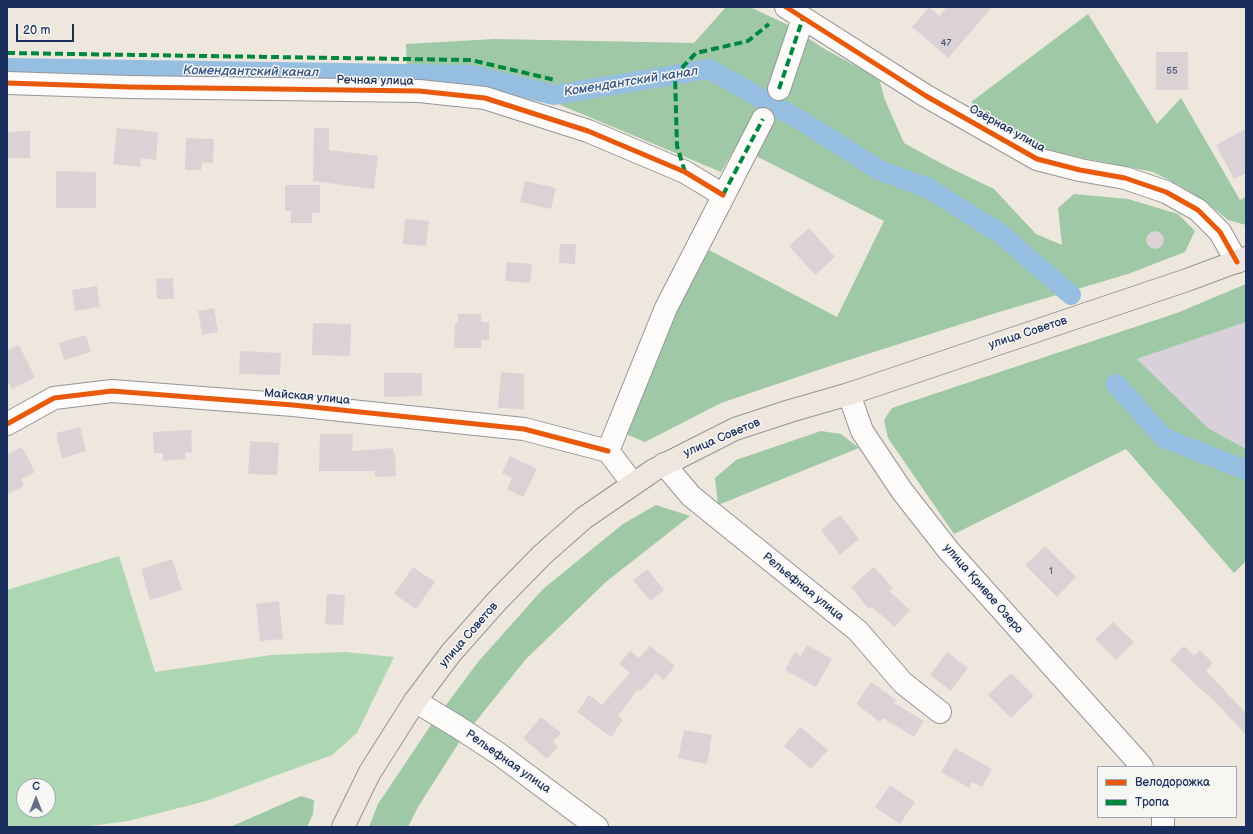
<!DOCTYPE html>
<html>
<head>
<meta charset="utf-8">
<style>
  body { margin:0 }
  #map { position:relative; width:1253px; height:834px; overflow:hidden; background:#ede7dd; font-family:"Balsamiq Sans",sans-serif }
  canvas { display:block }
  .frame { position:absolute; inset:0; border:8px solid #1b2f5e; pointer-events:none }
  .legend { position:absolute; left:1097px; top:766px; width:140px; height:52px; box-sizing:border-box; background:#f6f6f2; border:1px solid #9ea6b7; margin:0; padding:5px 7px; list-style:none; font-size:12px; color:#1b2f5e }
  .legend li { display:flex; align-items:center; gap:8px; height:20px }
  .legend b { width:20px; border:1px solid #9ea6b7 }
  .north { position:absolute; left:16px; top:778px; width:40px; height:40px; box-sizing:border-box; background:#f6f6f2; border:1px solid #9ea6b7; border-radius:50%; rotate:0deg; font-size:11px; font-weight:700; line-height:16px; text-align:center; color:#1b2f5e }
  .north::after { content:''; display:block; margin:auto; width:14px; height:18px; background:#646f8a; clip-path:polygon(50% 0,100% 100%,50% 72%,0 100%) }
  .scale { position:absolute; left:16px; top:24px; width:58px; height:18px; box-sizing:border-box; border:2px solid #1b2f5e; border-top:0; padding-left:5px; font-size:12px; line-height:14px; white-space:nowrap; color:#1b2f5e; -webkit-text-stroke:3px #f6f6f2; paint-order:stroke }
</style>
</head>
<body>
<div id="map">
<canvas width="1253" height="834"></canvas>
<div class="frame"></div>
<ul class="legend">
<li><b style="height:5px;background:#e8590c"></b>Велодорожка</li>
<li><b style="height:5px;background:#00873e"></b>Тропа</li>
</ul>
<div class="north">С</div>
<div class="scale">20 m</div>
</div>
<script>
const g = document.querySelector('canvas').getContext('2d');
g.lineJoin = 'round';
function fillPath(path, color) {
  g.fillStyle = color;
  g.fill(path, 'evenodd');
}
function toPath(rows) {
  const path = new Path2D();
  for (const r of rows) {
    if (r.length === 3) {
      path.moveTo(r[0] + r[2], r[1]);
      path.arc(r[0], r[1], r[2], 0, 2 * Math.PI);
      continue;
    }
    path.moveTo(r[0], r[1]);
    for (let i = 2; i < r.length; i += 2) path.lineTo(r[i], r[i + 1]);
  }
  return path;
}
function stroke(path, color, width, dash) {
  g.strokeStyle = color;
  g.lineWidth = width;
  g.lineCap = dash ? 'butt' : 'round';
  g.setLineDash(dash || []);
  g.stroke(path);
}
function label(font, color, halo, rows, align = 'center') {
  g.font = font + ' "Balsamiq Sans",sans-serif';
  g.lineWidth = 3;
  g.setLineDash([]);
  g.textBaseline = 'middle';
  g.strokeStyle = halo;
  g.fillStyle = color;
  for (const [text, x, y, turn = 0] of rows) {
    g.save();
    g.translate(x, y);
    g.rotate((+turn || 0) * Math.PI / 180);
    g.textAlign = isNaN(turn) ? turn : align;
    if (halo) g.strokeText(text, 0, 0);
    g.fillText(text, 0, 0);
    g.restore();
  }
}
fillPath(toPath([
  [1246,322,1246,449,1208,428,1137,359]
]), '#d9d1da');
fillPath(toPath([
  [119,556,155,672,271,655,345,652,394,657,357,733,332,755,206,801,128,821,83,827,7,827,7,590],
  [24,786,48,786,48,810,24,810]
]), '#acd7b2');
fillPath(toPath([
  [726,7,750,7,786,24,823,48,879,79,885,100,904,143,946,166,994,189,1036,234,1062,245,1058,208,1074,194,1128,199,1178,214,1195,231,1185,252,1128,274,999,312,830,366,721,403,645,442,626,434,675,312,709,250,837,317,884,221,756,156,736,146,721,172,474,69,407,70,406,44,495,39,694,43],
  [1088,14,1157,124,1181,98,1240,200,1246,197,1246,225,1228,220,1204,200,1177,184,1153,172,1083,158,1038,147,971,102],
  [1246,284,1246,322,1137,359,1208,428,1246,449,1246,561,1234,573,1126,449,954,534,888,438,884,420,892,408,1177,313],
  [821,431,841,434,859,448,718,505,715,478,736,460],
  [656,505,690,516,607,581,526,659,460,741,418,807,408,827,369,827,378,804,429,728,478,662,543,589,623,524],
  [301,796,314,800,313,814,307,827,230,827]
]), '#9fc8a6');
stroke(toPath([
  [7,68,472,75,554,95,709,69,802,121,879,170,928,188,1001,234,1071,295],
  [1116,384,1164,438,1246,470]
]), '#96bee0', 20);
fillPath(toPath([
  [929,7,939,16,947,7,992,7,948,58,912,27],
  [1156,52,1188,52,1188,90,1156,90],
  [117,128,158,132,156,160,141,158,140,167,113,164],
  [314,128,329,128,329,150,378,156,374,189,313,181],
  [1246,129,1246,173,1234,179,1216,145],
  [30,131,30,158,8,158,7,132],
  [186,138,214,139,213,163,202,162,201,170,185,170],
  [56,171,96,172,96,208,56,208],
  [525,181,556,188,551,209,520,202],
  [285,185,320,185,320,213,312,213,312,223,291,223,291,211,285,211],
  [405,219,429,221,426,246,403,244],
  [809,228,835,257,815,275,789,246],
  [1155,240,9],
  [560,244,576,244,575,264,559,263],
  [507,262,532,264,530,283,505,281],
  [173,278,174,299,157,299,156,279],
  [97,286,100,307,75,311,72,290],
  [214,308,218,332,202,335,198,311],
  [458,314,481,314,481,322,489,322,489,340,481,340,481,348,454,348,455,323,458,323],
  [313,323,351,324,350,356,312,355],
  [86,335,91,352,64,360,59,343],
  [19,345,35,377,12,389,7,380,7,351],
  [240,351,281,353,280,375,239,374],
  [501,372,524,374,524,409,498,408],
  [384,373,422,373,422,396,384,397],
  [80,427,86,451,62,458,56,433],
  [191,430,192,452,185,453,185,459,163,461,163,453,154,453,153,432],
  [320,434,353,434,352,451,393,448,393,453,395,453,396,476,375,477,375,471,319,471],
  [250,441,279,443,277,475,248,474],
  [22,447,35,472,21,479,24,486,7,494,7,451,8,454],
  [510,456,537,469,523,497,507,489,512,478,502,473],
  [840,515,859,539,840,555,821,530],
  [1045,546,1076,577,1057,597,1025,565],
  [172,559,182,590,150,600,141,569],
  [413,567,435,582,416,609,394,594],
  [874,567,893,588,889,591,910,610,895,627,872,607,869,609,851,587],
  [647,569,664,590,650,601,633,580],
  [327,594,345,595,343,625,325,624],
  [279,601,283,639,260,641,256,604],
  [1113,622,1134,642,1116,660,1095,639],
  [807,645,832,659,816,687,785,670,795,652,801,656],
  [650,646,675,666,664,680,656,673,641,691,638,689,618,716,623,720,611,737,577,712,589,695,602,705,630,673,619,664,630,651,639,658],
  [1184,646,1194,656,1200,650,1213,663,1206,671,1246,713,1246,735,1208,694,1207,695,1170,660],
  [947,652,968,668,951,691,930,675],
  [1011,673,1034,696,1011,718,988,695],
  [871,682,896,700,894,703,924,721,914,737,883,718,880,722,856,704],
  [541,717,561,733,553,742,558,747,547,759,523,738],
  [800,727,828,750,811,769,784,746],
  [684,730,712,735,707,764,678,758],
  [955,748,992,769,982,787,972,782,969,788,941,772],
  [890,785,915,802,900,824,875,807]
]), '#dbd2d6');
const minor = toPath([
  [786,7,926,96,1037,159,1080,170,1125,178,1166,192,1198,210,1220,232,1237,262],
  [7,83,129,87,419,91,485,98,588,131,685,172,723,195],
  [779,89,803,18],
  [849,394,862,431,902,491,949,551,1139,763,1142,767],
  [7,424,54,398,112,391,293,405,524,429,608,451],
  [664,464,691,496,858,631,903,683,940,712],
  [633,484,608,451,666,308,763,119],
  [415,701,458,727,499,754,597,827],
  [1163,817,1163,827]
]);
const major = toPath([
  [343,827,370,772,415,701,451,653,497,601,542,555,584,518,654,470,735,429,790,411,849,394,1187,280,1246,258]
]);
stroke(minor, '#949598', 24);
stroke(major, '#949598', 24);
stroke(minor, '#fcfbfa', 22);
stroke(major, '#eee6df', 22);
stroke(toPath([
  [7,53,471,60,555,80],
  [779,89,803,18],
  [685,172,677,146,675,75,696,53,748,41,769,24],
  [723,195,763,119]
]), '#00873e', 4, [8, 4]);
stroke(toPath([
  [786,7,926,96,1037,159,1080,170,1125,178,1166,192,1198,210,1220,232,1237,262],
  [7,83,129,87,419,91,485,98,588,131,685,172,723,195],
  [7,424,54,398,112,391,293,405,524,429,608,451]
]), '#e8590c', 5);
label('10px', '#4b587c', null, [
  ["47",946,43],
  ["55",1172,71],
  ["1",1051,571]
]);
label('12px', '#1b2f5e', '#f6f6f2', [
  ["Речная улица",375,81,1],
  ["Озёрная улица",1007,129,29],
  ["улица Советов",1028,333,-18],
  ["Майская улица",307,397,5],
  ["улица Советов",722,438,-23],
  ["Рельефная улица",803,587,39],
  ["улица Кривое Озеро",983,589,49],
  ["улица Советов",469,635,-49],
  ["Рельефная улица",508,762,35]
]);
label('italic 13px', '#355586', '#f6f6f2', [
  ["Комендантский канал",251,72,1],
  ["Комендантский канал",631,82,-9]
]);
</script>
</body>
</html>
